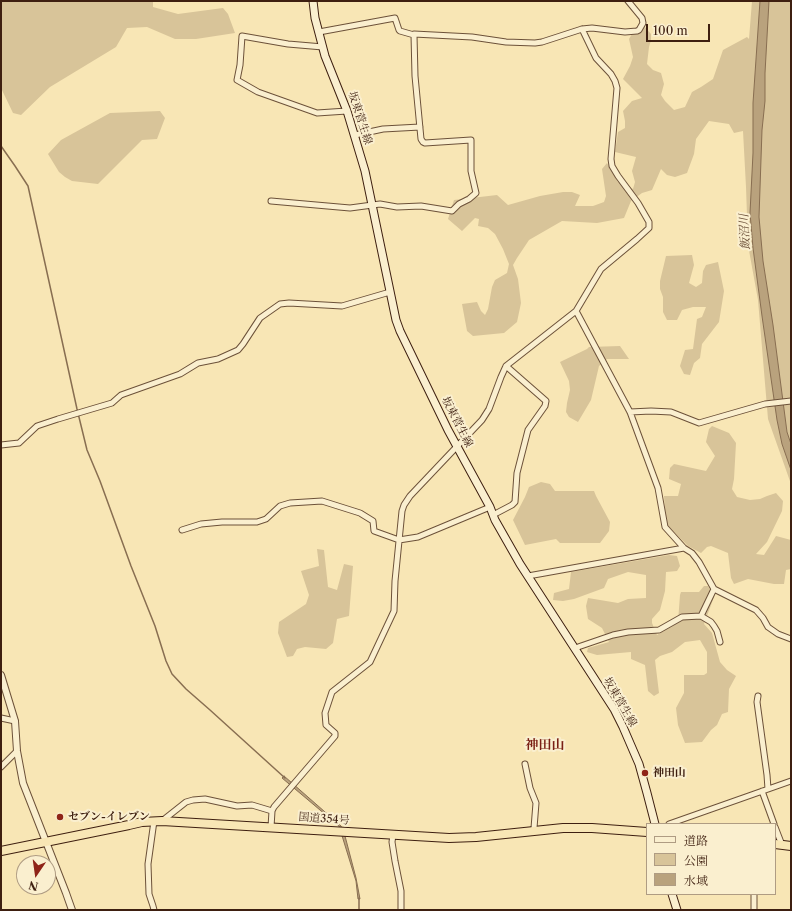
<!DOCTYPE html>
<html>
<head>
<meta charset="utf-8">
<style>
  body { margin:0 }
  #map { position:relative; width:792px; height:911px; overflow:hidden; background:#f8e6b5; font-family:"Libre Caslon Text","Noto Serif JP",serif }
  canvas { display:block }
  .frame { position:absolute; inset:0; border:2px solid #3e1f10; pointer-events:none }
  .legend { position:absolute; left:646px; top:823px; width:130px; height:72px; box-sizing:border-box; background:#faefcf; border:1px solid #af9c83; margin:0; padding:5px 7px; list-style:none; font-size:12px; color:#3e1f10 }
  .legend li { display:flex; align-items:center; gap:8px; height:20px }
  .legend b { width:20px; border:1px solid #af9c83 }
  .north { position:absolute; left:16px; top:855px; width:40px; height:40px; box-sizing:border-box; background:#faefcf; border:1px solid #af9c83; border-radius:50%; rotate:193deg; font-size:11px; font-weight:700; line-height:16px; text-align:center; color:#3e1f10 }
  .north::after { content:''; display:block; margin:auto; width:14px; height:18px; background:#8f2418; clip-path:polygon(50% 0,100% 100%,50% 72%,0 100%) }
  .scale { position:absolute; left:646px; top:24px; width:64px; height:18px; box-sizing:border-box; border:2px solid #3e1f10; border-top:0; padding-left:5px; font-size:12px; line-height:14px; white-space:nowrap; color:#3e1f10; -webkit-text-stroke:3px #faefcf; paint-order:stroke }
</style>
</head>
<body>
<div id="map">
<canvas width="792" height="911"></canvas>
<div class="frame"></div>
<ul class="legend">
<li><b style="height:5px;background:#faefcf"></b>道路</li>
<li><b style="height:11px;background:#d8c499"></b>公園</li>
<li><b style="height:11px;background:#b9a27d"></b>水域</li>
</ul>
<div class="north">N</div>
<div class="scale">100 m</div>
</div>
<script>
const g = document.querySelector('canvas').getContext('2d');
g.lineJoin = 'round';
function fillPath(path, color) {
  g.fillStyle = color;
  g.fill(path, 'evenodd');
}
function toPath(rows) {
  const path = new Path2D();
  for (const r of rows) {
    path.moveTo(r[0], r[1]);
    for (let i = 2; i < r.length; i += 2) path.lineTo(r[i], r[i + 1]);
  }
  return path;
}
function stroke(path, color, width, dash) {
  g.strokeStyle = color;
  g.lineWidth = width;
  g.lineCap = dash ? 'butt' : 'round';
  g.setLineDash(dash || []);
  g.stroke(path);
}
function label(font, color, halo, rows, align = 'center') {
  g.font = font + ' "Libre Caslon Text","Noto Serif JP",serif';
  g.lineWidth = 4;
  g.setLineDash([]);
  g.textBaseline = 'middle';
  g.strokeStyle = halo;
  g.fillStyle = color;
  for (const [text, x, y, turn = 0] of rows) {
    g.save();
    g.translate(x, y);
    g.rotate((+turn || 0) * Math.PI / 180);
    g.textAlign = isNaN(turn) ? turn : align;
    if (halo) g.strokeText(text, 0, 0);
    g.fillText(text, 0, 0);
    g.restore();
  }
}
fillPath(toPath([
  [1,1,153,1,153,7,178,14,223,8,228,14,235,33,196,39,175,39,147,27,127,28,116,47,50,87,21,115,13,113,1,88],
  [752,1,791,1,791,484,768,419,758,300,748,245,746,187,743,131,734,133,729,124,709,121,696,139,694,154,687,173,675,177,667,175,661,169,652,190,642,193,631,201,624,218,597,223,562,221,529,240,517,258,513,265,518,279,521,303,517,322,504,333,473,336,467,331,462,304,477,302,481,311,485,315,488,309,492,287,495,280,507,273,509,264,503,249,495,234,488,228,478,226,479,219,475,218,462,231,448,219,454,200,497,195,508,205,540,196,563,192,572,192,580,195,575,206,593,206,604,202,606,196,602,169,607,163,618,182,633,189,635,182,632,171,636,157,615,152,618,132,625,128,625,121,623,111,632,101,642,98,623,79,630,66,633,57,629,39,636,27,644,26,651,34,651,40,649,47,647,64,653,70,661,73,664,84,661,95,665,101,674,110,685,107,692,92,701,87,713,79,723,50,747,37,749,39],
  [160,111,165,118,157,139,142,140,98,184,72,181,65,177,59,172,48,154,61,140,110,113],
  [692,255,694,265,689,283,696,287,702,283,703,271,706,265,718,262,724,291,719,322,702,344,700,358,694,363,690,375,684,374,680,366,685,350,693,349,697,319,702,317,706,307,693,307,682,310,677,320,667,320,663,312,663,297,660,289,660,281,666,256],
  [620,346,629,359,607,359,599,366,591,400,578,422,569,417,566,412,567,403,570,390,569,381,560,362,587,349,589,347],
  [712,426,729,433,736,443,734,479,732,489,737,497,750,500,760,499,767,496,776,493,783,501,782,511,767,542,756,554,764,555,776,536,791,540,791,569,786,570,784,584,774,584,748,579,734,584,731,578,728,553,711,546,707,547,701,553,688,546,666,524,664,496,678,496,681,484,669,479,670,468,674,464,706,471,715,456,706,442,709,429],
  [541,482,550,484,555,491,594,491,596,496,610,522,609,531,600,543,560,543,556,539,525,545,513,520,525,497,529,487],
  [317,549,324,550,328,587,337,590,344,564,353,566,349,616,337,619,333,643,326,649,305,647,297,649,293,656,287,657,278,633,279,622,306,604,309,595,301,571,319,566],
  [669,555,677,556,680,566,677,571,666,572,665,591,660,610,652,619,652,623,657,635,673,626,678,622,680,595,681,592,699,592,704,586,708,586,714,597,704,624,712,633,720,662,727,670,736,676,729,689,728,712,722,714,717,725,711,730,702,742,685,743,678,725,676,708,684,693,684,675,704,675,707,673,707,652,700,640,685,642,672,652,660,656,655,660,659,693,654,696,648,691,645,665,631,659,631,652,597,655,587,652,588,648,609,642,602,628,588,619,586,606,588,598,618,603,628,599,646,598,646,575,628,572,608,579,604,588,574,599,563,601,553,600,554,593,569,589,571,572]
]), '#d8c499');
const water = toPath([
  [760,1,769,1,765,73,765,101,762,130,759,217,763,261,773,325,787,432,791,444,791,470,782,444,777,420,762,316,753,248,750,213,753,153,753,103,760,1],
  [284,776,341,826,345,836,356,878,360,899,358,899,356,881,339,826,282,778,284,776]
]);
fillPath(water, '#b9a27d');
stroke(water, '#886e51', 1);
stroke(toPath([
  [1,146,15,166,28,186,77,409,87,450,100,481,131,566,155,626,166,661,172,674,186,689,210,710,285,778],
  [359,898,359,910]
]), '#886e51', 1.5);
const minor = toPath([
  [319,32,395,18,399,30,400,31,414,35,414,34,472,37,506,42,535,43,542,42,582,29,592,28,625,32,637,31,639,30,643,23,642,18,628,1],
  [323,47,288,44,242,36,240,65,237,80,258,92,317,113,347,111],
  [355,135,383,129,420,127],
  [271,201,350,208,380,204,397,207,421,206,452,211,459,204,469,199,476,193,471,171,471,140,425,143,423,142,421,139,415,76,414,35],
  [576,311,630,412,658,488,665,527,684,548,692,553,699,562,714,589,756,610,763,618,768,627,778,634,791,639],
  [630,412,651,411,671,412,699,423,765,404,791,401],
  [1,445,19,443,37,426,58,419,112,403,121,395,180,374,198,363,218,359,238,350,243,344,260,318,280,304,289,303,342,306,390,292],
  [493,515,512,505,515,502,517,473,528,430,545,406,546,401,506,366],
  [182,530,201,524,222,522,257,522,266,519,280,506,290,503,322,501,360,513,373,521,374,531,399,540,418,537,490,507],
  [528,576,684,548],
  [701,616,714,589],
  [575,649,578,647,613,635,628,632,659,630,682,617,701,616,711,622,714,626,717,631,720,642],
  [758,696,757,702,767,775,768,789],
  [1,718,15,721],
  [525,764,530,788,536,803,534,828,533,831],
  [1,767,17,751],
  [762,791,774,824],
  [162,821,186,802,193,800,205,799,237,806,252,805,272,811],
  [669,824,791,781],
  [271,827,272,811,274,807,335,736,335,733,326,725,325,713,332,692,370,662,394,611,395,581,402,511,404,505,410,496,482,420,489,409,501,377,506,366,576,311,601,269,637,239,649,228,649,222,638,203,618,176,612,166,611,159,617,88,615,81,611,74,596,58,582,29],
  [775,827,782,845],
  [393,835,392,842,395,861,401,891,401,910],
  [754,894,754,910],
  [154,910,153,906,149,894,148,864,154,821]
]);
const tertiary = toPath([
  [1,675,15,721,17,751,23,783,66,893,72,910]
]);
const secondary = toPath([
  [313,1,315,18,325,56,347,111,365,171,396,320,400,331,448,430,490,507,495,520,520,564,614,709,623,727,639,764,647,793,655,824],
  [672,894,677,910]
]);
const trunk = toPath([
  [775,844,791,846],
  [1,851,129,825,142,822,162,821,449,838,476,837,563,828,592,828,647,832]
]);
stroke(minor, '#6c5139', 7);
stroke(tertiary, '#6c5139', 8);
stroke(secondary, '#3e1f10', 9);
stroke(trunk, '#3e1f10', 10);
stroke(minor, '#faefcf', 5);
stroke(tertiary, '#faefcf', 6);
stroke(secondary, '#faefcf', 7);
stroke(trunk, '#f8e6b5', 8);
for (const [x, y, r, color] of [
  [645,773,4,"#8f2418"],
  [60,817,4,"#8f2418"]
]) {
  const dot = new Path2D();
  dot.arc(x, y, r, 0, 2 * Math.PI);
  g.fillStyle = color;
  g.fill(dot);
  stroke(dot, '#faefcf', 1.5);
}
label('11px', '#3e1f10', '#faefcf', [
  ["坂東菅生線",360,118,72],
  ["坂東菅生線",457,422,63],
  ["坂東菅生線",620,702,60],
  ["国道354号",324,819,4]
]);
label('bold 11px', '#3e1f10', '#faefcf', [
  ["神田山",653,773],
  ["セブン-イレブン",68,817]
], 'left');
label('italic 12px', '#694d36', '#faefcf', [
  ["飯沼川",745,232,-93]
]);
label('bold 13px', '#7a1f14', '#faefcf', [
  ["神田山",545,745]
]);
</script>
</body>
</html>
